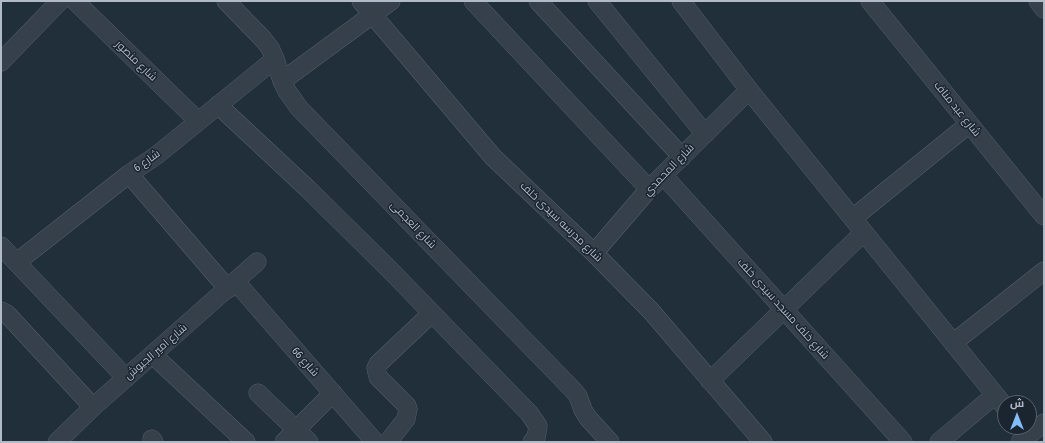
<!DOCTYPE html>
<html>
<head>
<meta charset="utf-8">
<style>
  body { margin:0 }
  #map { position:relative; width:1045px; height:443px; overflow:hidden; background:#212f3b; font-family:"Fira Sans Condensed",Cairo,sans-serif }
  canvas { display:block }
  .frame { position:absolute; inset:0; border:2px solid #b0bbc7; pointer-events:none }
  .north { position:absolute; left:997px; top:395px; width:40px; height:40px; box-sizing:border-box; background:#1a2530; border:1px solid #56616c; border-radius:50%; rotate:0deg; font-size:11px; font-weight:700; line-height:16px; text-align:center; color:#b0bbc7 }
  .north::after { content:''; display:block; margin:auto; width:14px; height:18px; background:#82bdfa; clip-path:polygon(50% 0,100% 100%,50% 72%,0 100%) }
</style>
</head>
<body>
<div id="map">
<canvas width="1045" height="443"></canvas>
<div class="frame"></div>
<div class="north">ش</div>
</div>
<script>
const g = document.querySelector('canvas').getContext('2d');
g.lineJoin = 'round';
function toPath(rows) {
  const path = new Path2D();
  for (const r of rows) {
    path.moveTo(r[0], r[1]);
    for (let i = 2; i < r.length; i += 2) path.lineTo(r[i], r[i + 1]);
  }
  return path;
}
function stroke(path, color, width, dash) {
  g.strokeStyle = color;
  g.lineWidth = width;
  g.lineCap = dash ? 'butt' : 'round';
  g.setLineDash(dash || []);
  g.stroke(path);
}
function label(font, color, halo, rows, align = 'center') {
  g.font = font + ' "Fira Sans Condensed",Cairo,sans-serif';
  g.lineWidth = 3;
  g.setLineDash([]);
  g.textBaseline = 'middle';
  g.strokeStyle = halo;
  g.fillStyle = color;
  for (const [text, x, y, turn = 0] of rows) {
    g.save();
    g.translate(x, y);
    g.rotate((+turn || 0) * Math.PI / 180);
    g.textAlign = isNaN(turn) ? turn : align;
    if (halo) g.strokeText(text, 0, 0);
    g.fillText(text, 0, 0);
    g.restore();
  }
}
const minor = toPath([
  [75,1,198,121],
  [226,1,263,39,270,48,275,59,282,81,287,91,299,108,573,390,578,396,583,410,588,418,610,442],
  [361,1,493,157,594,253,651,311,763,442],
  [473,1,649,189],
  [538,1,682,157],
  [597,1,705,134],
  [681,1,749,90,1005,407],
  [870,1,1044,216],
  [1038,1,1044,9],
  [1,62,60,1],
  [282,81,391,1],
  [218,105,308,189,390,270,529,413,538,426,536,438,532,442],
  [129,174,228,289],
  [663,175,903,442],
  [853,218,969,124],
  [1,246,126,378],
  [594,253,649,189,749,90],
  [17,262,129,174,157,155,275,59],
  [236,282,375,442],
  [1,311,7,314,93,407],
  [953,343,1044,271],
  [153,355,246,442],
  [710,381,864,232],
  [258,393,309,442],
  [152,439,154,442],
  [57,442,93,407,257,262],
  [284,442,333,393],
  [388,442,406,419,408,409,407,406,378,377,376,368,378,364,432,313],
  [939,442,995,395],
  [1020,442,1044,423]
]);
stroke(minor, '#535e69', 19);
stroke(minor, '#35404b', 18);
label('11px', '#b0bbc7', '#1a2530', [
  ["شارع منصور",136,61,44],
  ["شارع عبد مناف",957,109,51],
  ["شارع 6",147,161,-35],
  ["شارع المحمدي",669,170,-46],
  ["شارع مدرسه سيدى خلف",561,222,44],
  ["شارع العجمى",413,225,46],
  ["شارع خلف مسجد سيدى خلف",783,309,48],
  ["شارع امير الجيوش",156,352,-41],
  ["شارع 66",305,362,49]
]);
</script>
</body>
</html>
